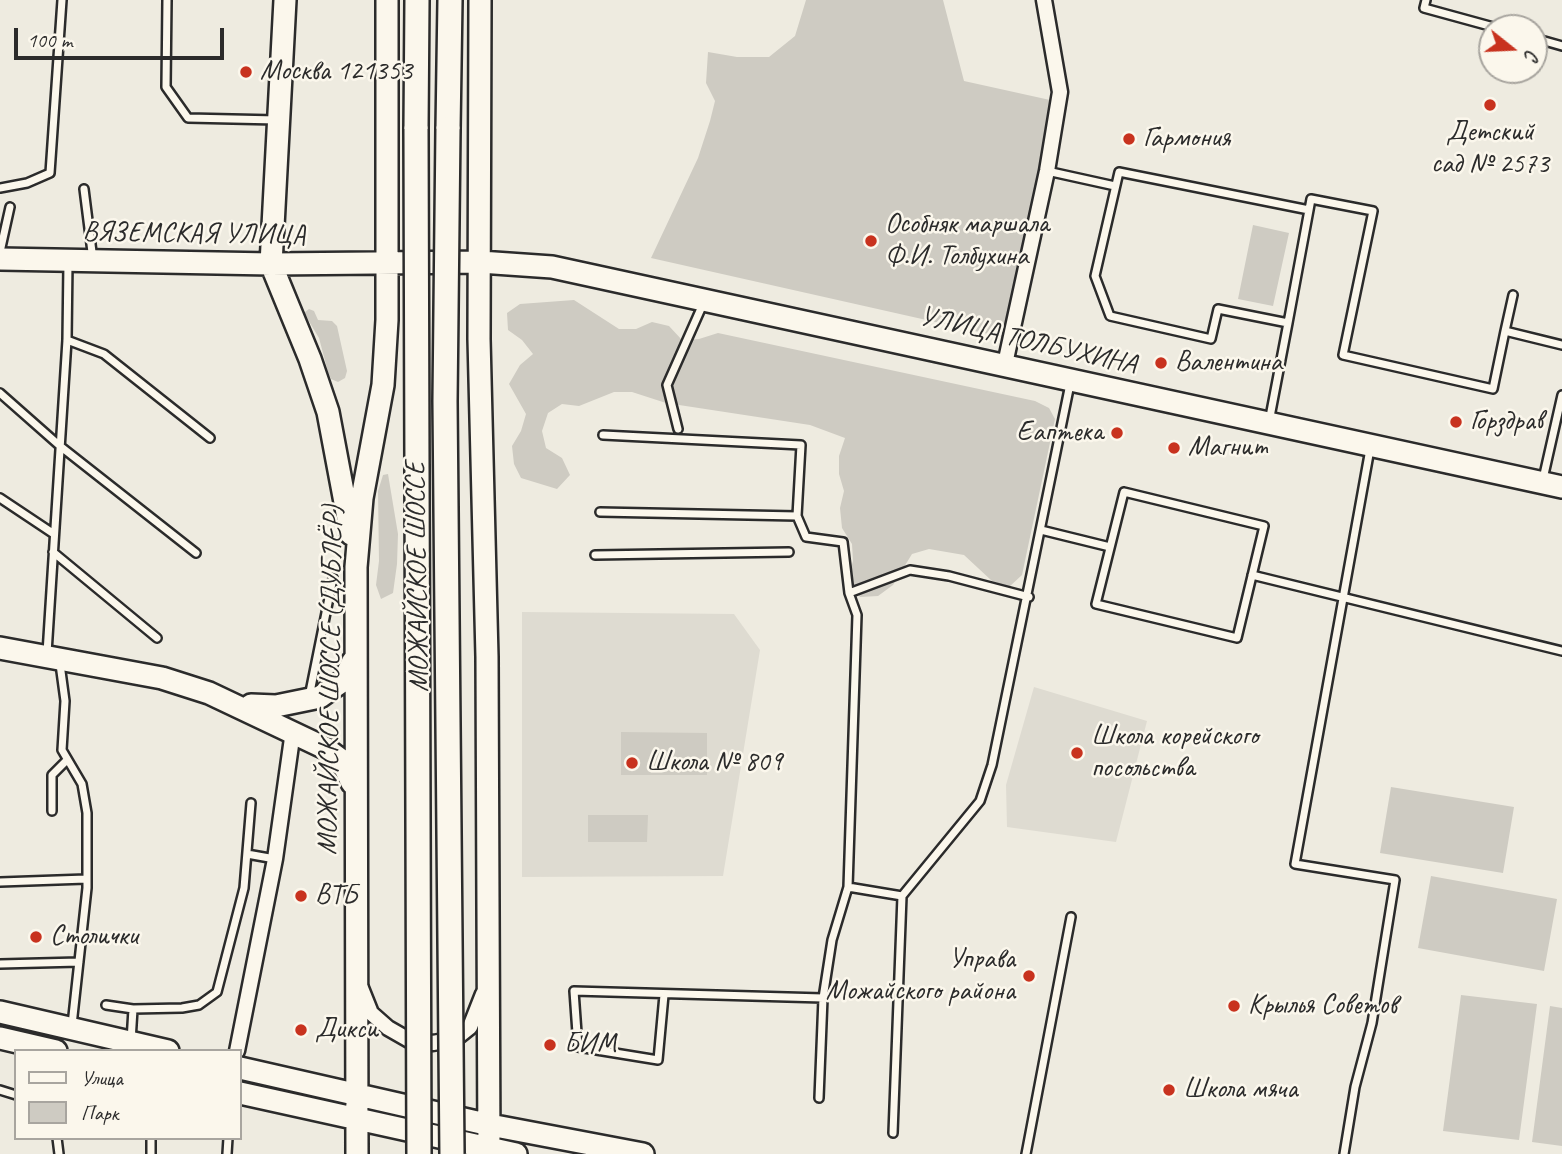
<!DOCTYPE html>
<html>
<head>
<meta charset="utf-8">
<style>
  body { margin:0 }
  #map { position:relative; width:1562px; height:1154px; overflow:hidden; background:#eeebe0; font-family:Caveat,sans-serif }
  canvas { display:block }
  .legend { position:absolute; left:14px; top:1049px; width:228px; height:91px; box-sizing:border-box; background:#fbf7ec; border:2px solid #a8a59f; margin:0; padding:9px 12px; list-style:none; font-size:21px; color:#2b2b2b }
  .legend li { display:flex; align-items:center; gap:14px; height:35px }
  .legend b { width:35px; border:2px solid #a8a59f }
  .north { position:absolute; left:1478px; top:14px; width:70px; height:70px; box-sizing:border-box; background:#fbf7ec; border:2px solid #a8a59f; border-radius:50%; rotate:108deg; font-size:19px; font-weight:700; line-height:28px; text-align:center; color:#2b2b2b }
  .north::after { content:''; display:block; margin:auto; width:24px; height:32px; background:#c8321e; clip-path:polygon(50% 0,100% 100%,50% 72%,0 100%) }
  .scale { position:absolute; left:14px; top:28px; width:210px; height:32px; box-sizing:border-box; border:4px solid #2b2b2b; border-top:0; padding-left:9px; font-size:21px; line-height:24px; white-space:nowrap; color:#2b2b2b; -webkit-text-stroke:5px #fbf7ec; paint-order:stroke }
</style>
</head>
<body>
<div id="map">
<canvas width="1562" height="1154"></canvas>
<ul class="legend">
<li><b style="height:9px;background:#fbf7ec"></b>Улица</li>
<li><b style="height:19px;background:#cecbc2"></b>Парк</li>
</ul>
<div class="north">С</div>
<div class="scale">100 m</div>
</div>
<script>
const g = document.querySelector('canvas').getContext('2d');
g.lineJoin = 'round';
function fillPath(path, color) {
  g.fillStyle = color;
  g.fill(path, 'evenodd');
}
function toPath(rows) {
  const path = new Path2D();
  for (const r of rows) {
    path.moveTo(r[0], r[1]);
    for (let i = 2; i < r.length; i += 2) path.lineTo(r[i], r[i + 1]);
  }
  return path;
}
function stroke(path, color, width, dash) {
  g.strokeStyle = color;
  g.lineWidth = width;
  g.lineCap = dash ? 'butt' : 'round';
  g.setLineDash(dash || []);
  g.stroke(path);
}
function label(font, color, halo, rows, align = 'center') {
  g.font = font + ' Caveat,sans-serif';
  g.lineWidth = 5;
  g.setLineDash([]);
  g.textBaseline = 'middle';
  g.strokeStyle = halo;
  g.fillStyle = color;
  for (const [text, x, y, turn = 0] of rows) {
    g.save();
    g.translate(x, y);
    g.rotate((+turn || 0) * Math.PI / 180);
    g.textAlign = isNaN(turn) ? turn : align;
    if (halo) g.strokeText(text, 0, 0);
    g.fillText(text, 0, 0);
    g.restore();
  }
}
fillPath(toPath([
  [522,612,734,614,760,650,723,876,522,877],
  [1034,687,1147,721,1116,842,1007,827,1006,785]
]), '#dedbd1');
fillPath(toPath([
  [806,0,943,0,964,81,1050,100,1051,117,1002,337,651,258,698,158,710,121,715,101,706,83,708,52,737,57,769,57,795,36],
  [1253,225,1289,233,1273,306,1238,299],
  [574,300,619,329,636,329,652,322,669,326,682,340,699,339,718,333,1035,401,1049,408,1055,419,1022,575,1009,587,992,581,964,555,929,549,912,554,893,585,878,596,860,597,848,578,853,561,852,544,842,528,840,508,844,491,839,474,839,456,845,438,810,425,666,403,632,392,614,392,579,406,562,404,548,413,542,431,546,448,562,458,570,475,557,489,521,478,514,464,512,446,521,431,526,414,509,384,520,365,533,354,522,340,508,330,507,313,520,304],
  [309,309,314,311,318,320,332,321,337,326,347,371,345,378,338,382,331,379,328,372,319,338,304,313],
  [388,474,398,534,397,564,393,593,381,599,376,585,379,561,378,491,383,475],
  [621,732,707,733,707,775,621,775],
  [1391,787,1514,807,1503,873,1380,853],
  [588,815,648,815,647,842,588,842],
  [1431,876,1557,899,1544,971,1418,948],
  [1461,995,1537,1004,1519,1140,1443,1131],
  [1550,1006,1562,1008,1562,1146,1532,1142]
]), '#cecbc2');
const lane = toPath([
  [167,0,166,87,188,118,277,120],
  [1426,0,1424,8,1497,28],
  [1534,38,1562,46],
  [1047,171,1115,186],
  [0,188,27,183,50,173,62,0],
  [84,189,93,260],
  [1309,210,1288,323,1218,309,1211,339,1110,316,1095,276,1119,172,1309,210,1311,199,1373,211,1343,355,1493,389,1505,331,1562,345],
  [0,252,10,207],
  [1505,331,1513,295],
  [67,340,104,354,210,438],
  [0,393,60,446,196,553],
  [1269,422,1288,323],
  [678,429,667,385,703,304],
  [603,435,801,445,797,516],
  [1543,479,1562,395],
  [1124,492,1264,526,1237,638,1096,604,1124,492],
  [0,498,54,534],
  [600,512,797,516,806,537,843,542,849,593],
  [1041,530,1110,547],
  [53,552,157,638],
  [595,555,789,552],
  [1252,575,1562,651],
  [47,653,67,340,68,263],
  [60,664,65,701,62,750,82,784,87,813,87,888,72,1025],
  [309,697,333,578],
  [52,811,52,775,66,761],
  [247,854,275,859],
  [0,882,86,879],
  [848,887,857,615,849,593,910,570,949,576,1029,597],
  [0,964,79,962],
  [664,995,658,1060,578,1047,574,991,823,998],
  [106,1005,133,1009,182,1008,199,1005,217,992,244,888,251,803],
  [131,1041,133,1009],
  [0,1090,16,1095],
  [819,1098,823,998,832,940,848,887,902,896],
  [893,1133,902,896,980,801,992,765,1070,384],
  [57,1138,59,1154],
  [151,1154,151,1138],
  [227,1154,228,1138],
  [1026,1154,1071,917],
  [1344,1154,1355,1087,1372,1023,1395,880,1295,864,1370,449]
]);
const street = toPath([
  [1005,364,1047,171,1060,92,1044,0],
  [361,988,371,1013,388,1028,409,1040,433,1043,455,1039,470,1027,483,994],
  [237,1051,275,859,293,731]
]);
const secondary = toPath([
  [285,0,271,264,310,359,328,412,351,534],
  [480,0,479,339,487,657,489,1154],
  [0,259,271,264,480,262,552,267,1562,487],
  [0,648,162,678,209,693,325,748,341,760,352,783],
  [251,705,276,706,320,697,344,680,353,661],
  [0,1012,168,1051],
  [0,1038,56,1051],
  [240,1068,490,1125,643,1154],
  [240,1093,516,1154],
  [357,1154,356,567,362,498,383,385,387,320,387,0]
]);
const primary = toPath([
  [416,129,417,0],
  [448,129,450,0]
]);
stroke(lane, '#2b2b2b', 12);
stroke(street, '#2b2b2b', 19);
stroke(secondary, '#2b2b2b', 26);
stroke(primary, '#2b2b2b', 28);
stroke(lane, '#fbf7ec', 7);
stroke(street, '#fbf7ec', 14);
stroke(secondary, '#fbf7ec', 21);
stroke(primary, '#fbf7ec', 23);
const primaryBridge = toPath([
  [416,129,419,1154],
  [448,129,445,401,452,1154]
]);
stroke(primaryBridge, '#2b2b2b', 28, []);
stroke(primaryBridge, '#fbf7ec', 23);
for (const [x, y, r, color] of [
  [246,72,7,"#c8321e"],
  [1490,105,7,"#c8321e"],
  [1129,139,7,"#c8321e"],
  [871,241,7,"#c8321e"],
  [1161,363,7,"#c8321e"],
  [1456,422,7,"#c8321e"],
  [1117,433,7,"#c8321e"],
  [1174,448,7,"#c8321e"],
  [1077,753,7,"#c8321e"],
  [632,763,7,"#c8321e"],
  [301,896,7,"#c8321e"],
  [36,937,7,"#c8321e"],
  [1029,976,7,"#c8321e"],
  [1234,1006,7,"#c8321e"],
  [301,1030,7,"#c8321e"],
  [550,1045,7,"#c8321e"],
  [1169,1090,7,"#c8321e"]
]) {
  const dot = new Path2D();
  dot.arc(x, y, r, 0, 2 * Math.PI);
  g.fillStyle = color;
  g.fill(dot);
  stroke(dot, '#fbf7ec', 2.5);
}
label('28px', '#2b2b2b', '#fbf7ec', [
  ["Москва 121353",260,72],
  ["Детский",1490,133,"center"],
  ["сад № 2573",1490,165,"center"],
  ["Гармония",1143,139],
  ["Особняк маршала",885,225],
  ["Ф.И. Толбухина",885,257],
  ["Валентина",1175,363],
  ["Горздрав",1470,422],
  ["Еаптека",1103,433,"right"],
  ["Магнит",1188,448],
  ["Школа корейского",1091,737],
  ["посольства",1091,769],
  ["Школа № 809",646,763],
  ["ВТБ",315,896],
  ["Столички",50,937],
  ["Управа",1015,960,"right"],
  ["Можайского района",1015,992,"right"],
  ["Крылья Советов",1248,1006],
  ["Дикси",315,1030],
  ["БИМ",564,1045],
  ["Школа мяча",1183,1090]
], 'left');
label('28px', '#2b2b2b', '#fbf7ec', [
  ["ВЯЗЕМСКАЯ УЛИЦА",194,234,1],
  ["УЛИЦА ТОЛБУХИНА",1028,341,13],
  ["МОЖАЙСКОЕ ШОССЕ",418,577,-91],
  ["МОЖАЙСКОЕ ШОССЕ (ДУБЛЁР)",331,680,-89]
]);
</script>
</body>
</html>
